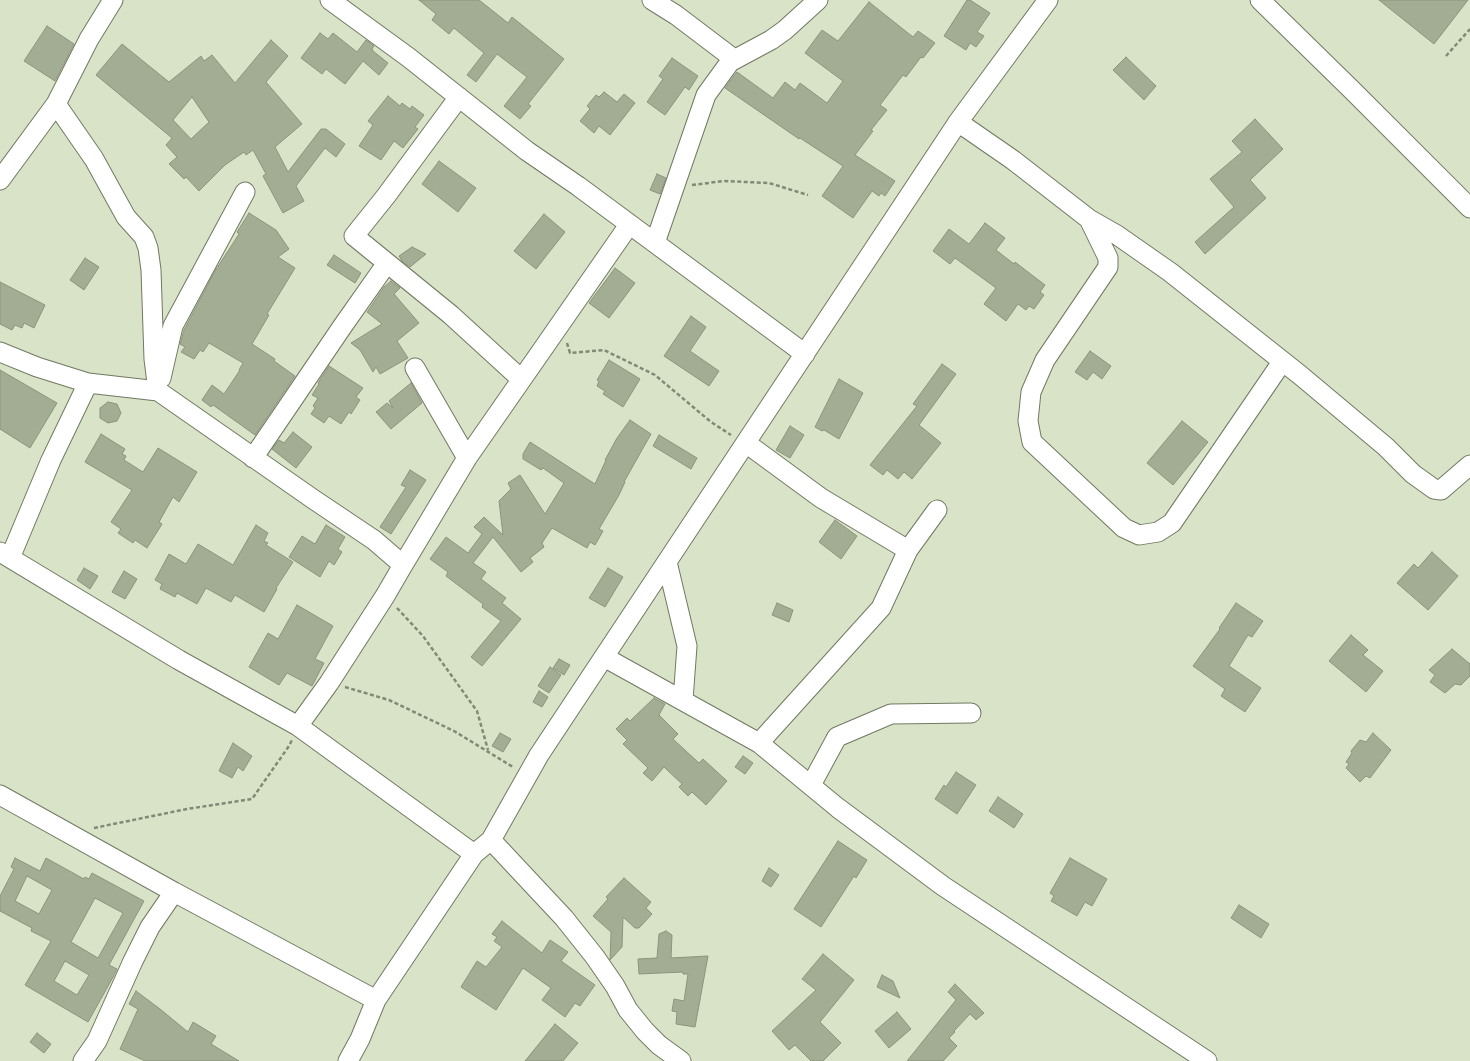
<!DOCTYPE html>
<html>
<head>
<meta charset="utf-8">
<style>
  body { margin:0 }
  canvas { display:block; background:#d8e3c8 }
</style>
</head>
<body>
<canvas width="1470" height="1061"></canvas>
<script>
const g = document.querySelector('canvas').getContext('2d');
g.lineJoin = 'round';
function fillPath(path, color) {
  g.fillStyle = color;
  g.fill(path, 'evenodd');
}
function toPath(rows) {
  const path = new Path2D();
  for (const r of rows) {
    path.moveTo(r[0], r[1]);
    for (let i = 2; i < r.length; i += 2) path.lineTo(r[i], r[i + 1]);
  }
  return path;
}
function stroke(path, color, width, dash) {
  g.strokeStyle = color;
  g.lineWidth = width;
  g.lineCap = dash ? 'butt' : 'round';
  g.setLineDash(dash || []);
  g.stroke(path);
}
const building = toPath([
  [419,0,479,0,508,23,512,17,564,59,528,104,531,106,520,119,504,106,527,77,497,54,476,82,467,75,484,53,454,28,449,34,432,20,436,14,419,0],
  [967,0,970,0,990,13,977,32,984,36,976,47,970,43,966,50,944,36,967,0],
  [1379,0,1468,0,1434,44,1379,0],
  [869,2,913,37,918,31,935,43,923,58,921,57,906,77,903,75,880,105,887,110,871,130,873,131,855,155,895,181,885,196,881,193,879,196,872,191,853,218,822,196,843,166,800,138,799,139,725,88,737,72,773,98,785,82,795,90,800,83,827,103,843,81,805,53,822,30,838,41,869,2],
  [47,26,74,44,55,81,24,61,47,26],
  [320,33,328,39,333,33,357,52,366,40,374,46,372,49,373,51,388,63,379,75,363,61,345,84,326,69,322,74,301,58,320,33],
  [271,40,288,56,266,82,302,124,275,147,288,172,321,129,326,129,345,144,336,157,325,148,296,186,304,201,283,213,263,176,266,174,253,150,246,155,244,152,225,165,199,191,186,177,184,179,169,164,177,157,166,145,172,138,96,75,122,44,169,82,201,56,204,61,212,55,235,83,271,40],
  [192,97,209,122,191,139,173,120,192,97],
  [1126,57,1156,86,1144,100,1113,70,1126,57],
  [672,58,698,76,689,90,685,87,665,115,647,102,663,79,659,76,672,58],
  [604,92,617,102,624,94,635,103,610,135,599,126,594,133,580,121,590,109,587,106,596,95,599,97,604,92],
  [388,96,400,106,402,103,410,109,412,106,424,115,415,127,418,129,403,148,394,141,381,160,359,146,373,125,368,121,388,96],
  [1255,119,1283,149,1250,180,1266,198,1205,254,1195,242,1234,207,1210,179,1242,152,1232,141,1255,119],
  [439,161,476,188,458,212,422,184,439,161],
  [657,174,666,178,660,194,650,190,657,174],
  [249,213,276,230,289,249,278,257,295,268,267,314,269,315,252,344,275,359,274,361,295,376,255,435,213,405,211,407,202,400,212,385,224,394,240,370,239,370,243,363,209,343,203,352,200,350,194,359,181,352,185,347,180,344,184,330,215,271,239,234,237,232,249,213],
  [544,214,565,232,536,269,514,251,544,214],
  [985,223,1005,238,996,250,1014,264,1015,262,1045,285,1040,292,1044,295,1034,309,1029,306,1026,310,1018,304,1006,321,984,304,996,288,955,258,950,264,933,251,949,229,969,244,985,223],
  [412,247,426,254,410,267,402,261,399,256,412,247],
  [334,255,361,273,355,283,327,265,334,255],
  [85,258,99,267,84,290,70,280,85,258],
  [615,268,635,283,609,318,589,303,615,268],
  [391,281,400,288,394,294,419,323,397,341,408,358,380,374,376,367,373,372,360,350,351,343,382,324,367,312,384,287,391,281],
  [0,282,45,305,34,328,24,323,22,328,15,325,12,330,0,324,0,282],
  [691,316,706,327,690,351,719,371,709,386,664,356,691,316],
  [1090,351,1111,366,1102,379,1093,372,1087,380,1075,372,1090,351],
  [609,360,640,379,623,407,603,394,605,391,597,386,599,381,597,380,609,360],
  [942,364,956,374,919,425,941,443,912,479,904,472,898,479,887,470,883,475,870,465,917,406,913,404,942,364],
  [329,366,363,388,356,397,360,400,351,414,349,412,341,424,329,416,324,423,311,414,315,408,313,406,318,398,312,395,319,384,318,383,329,366],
  [0,370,57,403,30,448,0,429,0,370],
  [839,379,863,393,839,439,824,430,822,431,815,427,839,379],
  [411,383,422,403,391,429,376,412,387,403,393,408,389,401,411,383],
  [108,402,117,404,121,413,117,421,108,423,100,418,100,408,108,402],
  [630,420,651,434,624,482,625,482,619,495,599,529,603,531,595,545,590,542,587,548,552,528,542,543,544,547,530,558,533,562,521,572,493,537,473,563,486,572,481,579,506,598,502,603,521,619,482,666,471,657,501,621,482,607,483,604,446,576,448,572,430,559,446,537,468,553,482,534,474,527,484,517,503,535,499,501,511,489,508,483,520,475,545,514,564,483,543,468,541,470,523,459,523,454,530,442,595,484,606,460,605,460,617,438,630,420],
  [1182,421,1208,442,1173,485,1147,463,1182,421],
  [790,426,804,435,790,458,776,450,790,426],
  [293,432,312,447,296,468,272,449,279,440,284,443,293,432],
  [101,434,125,449,122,454,126,456,124,460,143,472,158,448,197,472,179,502,173,497,159,522,162,524,147,548,135,540,133,543,118,533,121,529,111,522,132,490,85,462,101,434],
  [659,435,697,458,691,469,653,446,659,435],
  [410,470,426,480,391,534,380,527,406,487,401,485,410,470],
  [835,520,857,536,841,559,819,542,835,520],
  [256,525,268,533,264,541,268,543,266,545,293,562,276,588,277,589,264,612,235,595,231,602,206,588,197,604,177,593,175,597,160,589,162,584,155,580,169,554,186,564,198,544,233,565,256,525],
  [326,525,345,537,338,549,342,552,334,565,329,561,320,577,289,557,302,536,315,544,326,525],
  [1432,552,1458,576,1428,610,1397,583,1414,564,1418,568,1432,552],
  [84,568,98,576,90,589,77,580,84,568],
  [608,568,623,577,605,607,589,598,608,568],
  [124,571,137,579,125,599,112,592,124,571],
  [777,603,793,610,789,622,772,615,777,603],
  [1236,603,1263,621,1252,637,1248,635,1229,666,1261,688,1245,712,1221,696,1225,689,1193,666,1220,629,1219,628,1236,603],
  [297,605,333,626,315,659,324,663,312,686,287,673,279,685,249,667,268,633,278,639,297,605],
  [1351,635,1368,650,1363,655,1383,671,1366,692,1329,661,1351,635],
  [1452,649,1470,664,1470,676,1461,685,1455,684,1445,693,1430,682,1435,675,1429,670,1452,649],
  [559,659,570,665,564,675,553,668,559,659],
  [550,667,561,675,549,693,538,686,550,667],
  [539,691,548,697,542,707,533,702,539,691],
  [654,698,665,704,659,715,678,734,673,739,699,763,703,759,727,781,706,805,692,792,688,796,679,787,682,784,664,767,652,781,643,773,648,768,623,744,627,740,616,729,627,718,630,721,654,698],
  [500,733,511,739,503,752,492,746,500,733],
  [1373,733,1391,750,1370,778,1366,776,1360,782,1346,768,1349,764,1346,762,1352,753,1351,751,1360,740,1366,742,1373,733],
  [233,743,252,756,243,771,238,767,232,778,219,771,233,743],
  [743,756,753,763,745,774,735,767,743,756],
  [956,772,976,785,957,814,935,799,944,785,946,787,956,772],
  [998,797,1023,814,1014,828,989,811,998,797],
  [838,841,867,860,856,878,854,876,821,927,794,909,838,841],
  [15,858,40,871,46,858,84,879,85,877,89,879,92,873,144,901,109,965,117,969,112,979,88,1022,25,985,51,941,31,931,32,928,0,911,0,896,14,869,11,867,15,858],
  [27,876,52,890,39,914,15,901,27,876],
  [95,898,123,913,98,958,71,942,95,898],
  [65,961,89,975,77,995,54,981,65,961],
  [1070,858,1107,879,1092,906,1085,902,1077,916,1051,901,1054,896,1050,893,1070,858],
  [769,868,779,875,771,887,762,881,769,868],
  [624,878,651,902,646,908,652,914,639,928,635,928,623,917,622,947,610,960,611,932,593,916,608,899,606,897,624,878],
  [1239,905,1269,924,1261,938,1231,918,1239,905],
  [502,921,542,953,550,940,568,952,561,961,595,985,580,1006,575,1003,565,1017,542,1000,551,988,523,968,496,1010,461,987,477,961,486,967,502,947,494,941,497,937,492,934,502,921],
  [666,931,672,935,671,958,708,956,695,1027,676,1024,677,1012,672,1011,674,999,684,1001,688,974,683,974,683,972,639,974,638,959,657,958,659,934,666,931],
  [823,954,854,980,820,1022,841,1043,823,1061,811,1061,795,1045,789,1050,772,1031,816,990,802,979,823,954],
  [882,975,893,981,900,998,877,987,882,975],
  [955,984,984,1013,976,1020,970,1014,954,1031,955,1032,949,1038,957,1046,943,1061,907,1061,956,1000,948,992,955,984],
  [136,991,160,1009,188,1032,193,1022,216,1036,211,1044,239,1061,145,1061,120,1049,138,1009,129,1004,136,991],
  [897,1012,911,1029,889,1048,875,1031,897,1012],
  [555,1024,578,1043,563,1061,525,1061,555,1024],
  [37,1033,51,1044,44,1053,30,1042,37,1033]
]);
fillPath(building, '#a3ad93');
stroke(building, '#8c957c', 1);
const minor = toPath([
  [330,0,408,57,527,151,578,186,805,354],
  [652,0,676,15,734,59],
  [1260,0,1353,91,1470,208],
  [459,97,386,196,354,236,451,315,521,379],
  [56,104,94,159,126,217,144,237,148,248,151,270,154,359,158,391],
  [958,122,1013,160,1089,219,1117,235,1170,272,1300,375,1386,447,1413,474,1434,489,1441,490,1470,465],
  [0,180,56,104,89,39,113,0],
  [1089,219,1108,258,1108,267,1045,360,1031,392,1028,421,1032,442,1124,528,1139,535,1158,532,1172,523,1282,362],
  [655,243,706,95,730,62,771,40,785,30,818,0],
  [0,352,37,367,88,383,158,391,313,499,374,540,403,565,385,596,329,683,298,726],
  [415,368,467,458],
  [161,378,173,326,245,192],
  [746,443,821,498,908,550,937,510],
  [253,458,342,327,387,263],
  [0,552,179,660,298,726,474,854],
  [10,558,51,460,88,383],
  [667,562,687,646,683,700],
  [403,565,467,458,629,225],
  [604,657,759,743,838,808,943,886,1207,1061],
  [759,743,881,608,908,550],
  [811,785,837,737,891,714,971,713],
  [0,795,174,892],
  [491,840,564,918,595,957,615,986,628,1010,645,1031,659,1045,681,1061],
  [83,1061,97,1041,133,961,150,927,174,892,376,1000],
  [348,1061,360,1039,376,1000,474,854,491,840,539,755,958,122,1048,0]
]);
stroke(minor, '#707961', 21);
stroke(toPath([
  [1446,56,1470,29],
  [692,185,724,181,769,183,808,195],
  [567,343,570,353,604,350,655,375,711,422,731,435],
  [397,608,423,636,477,711,488,750],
  [345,687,389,700,454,731,513,767],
  [94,828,187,809,252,799,289,746,292,740]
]), '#828976', 2.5, [4, 2.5]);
stroke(minor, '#fff', 19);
</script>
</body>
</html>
